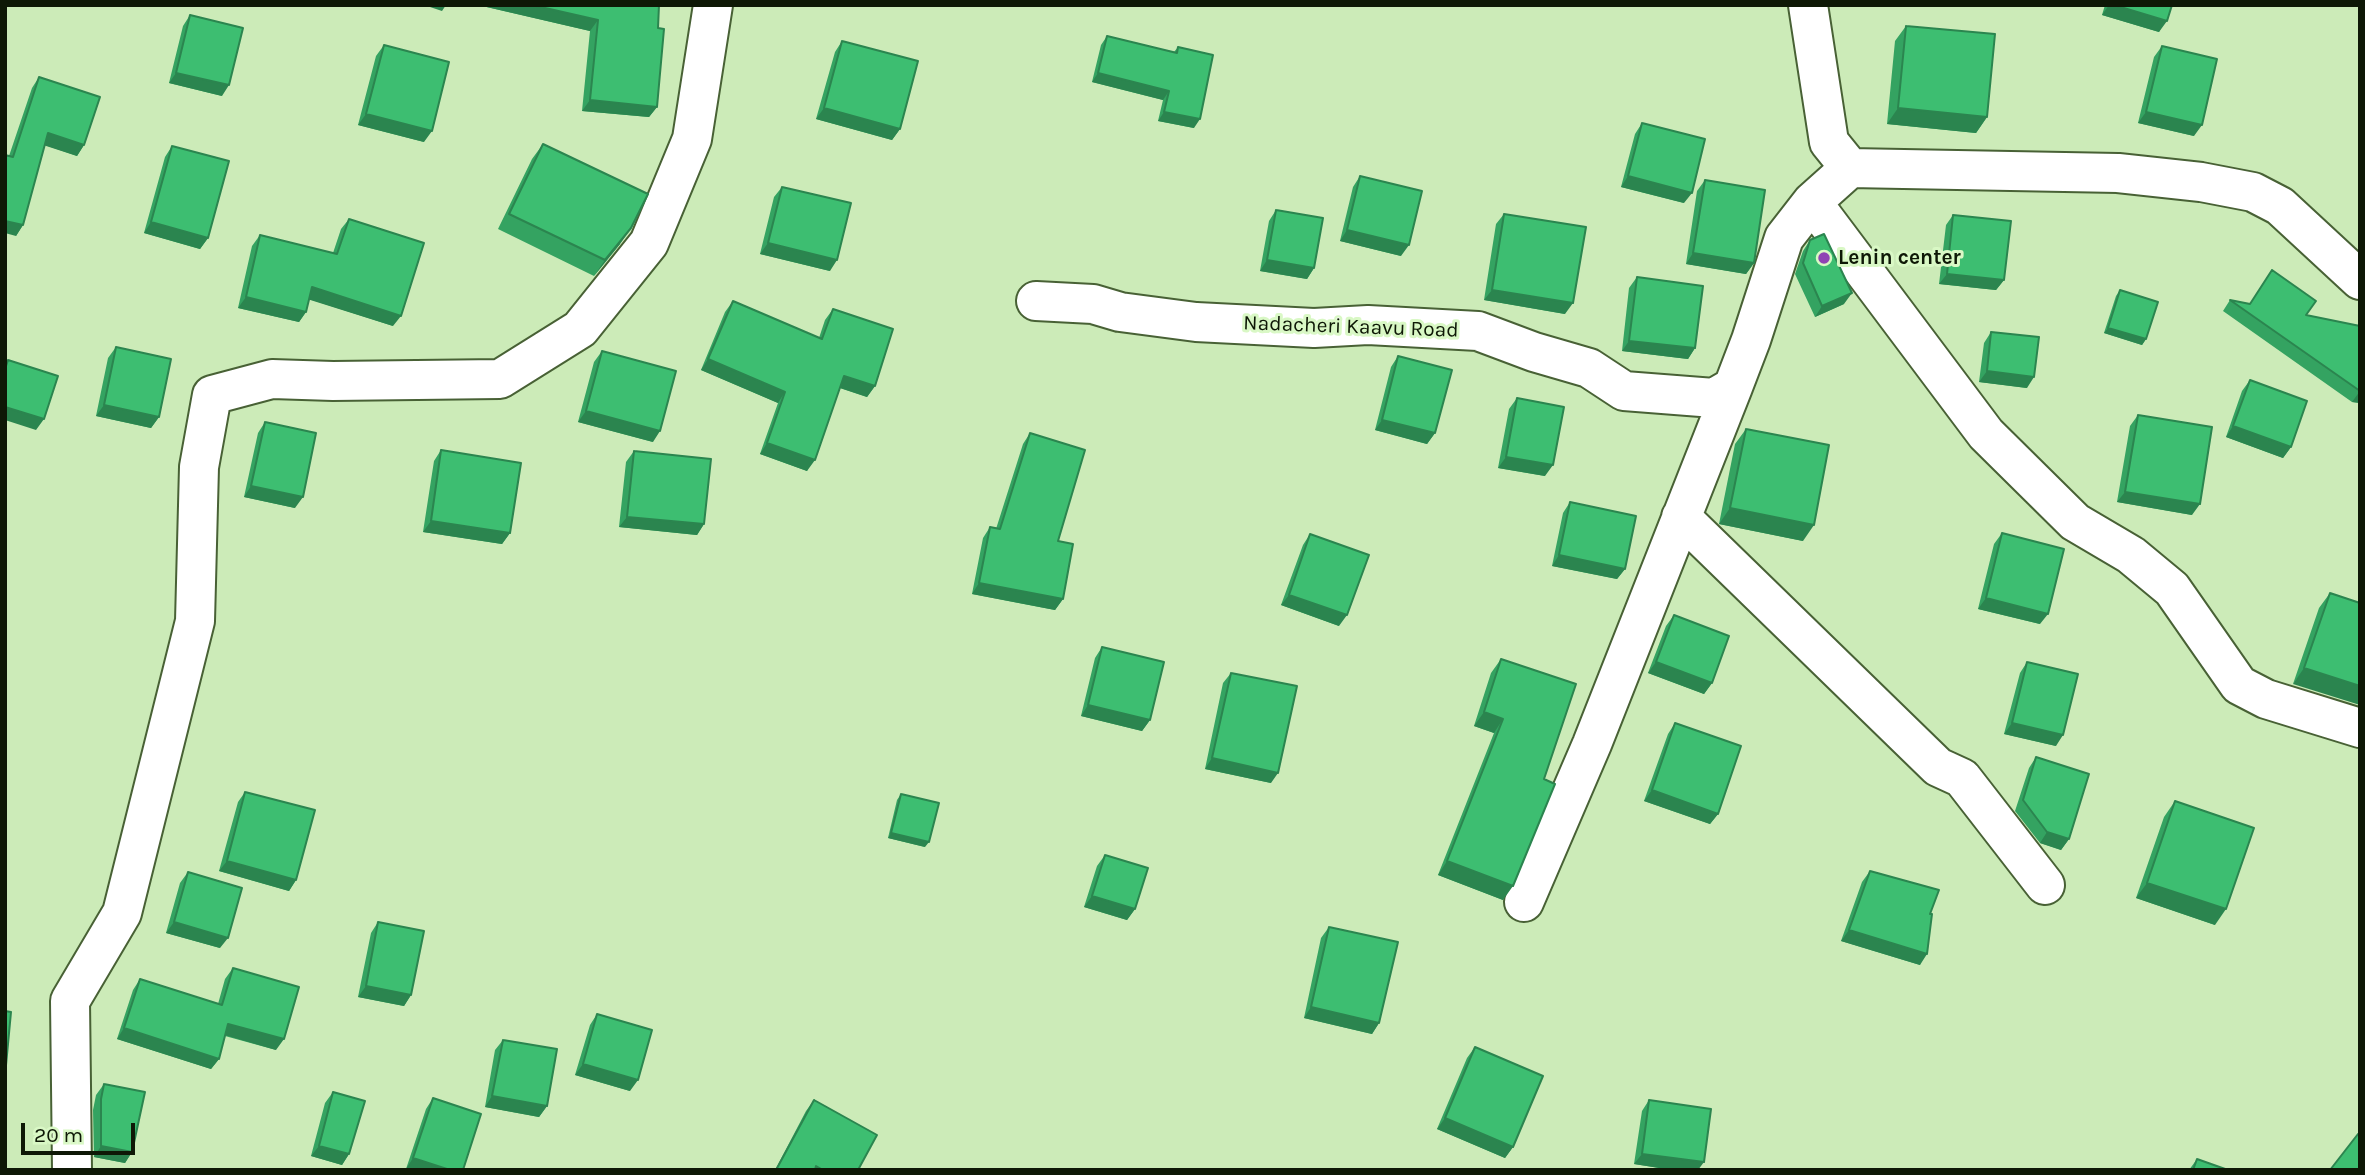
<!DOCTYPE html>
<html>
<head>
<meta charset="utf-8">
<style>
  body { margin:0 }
  #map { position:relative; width:2365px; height:1175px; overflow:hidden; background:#ccebb8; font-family:Karla,sans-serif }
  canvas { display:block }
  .frame { position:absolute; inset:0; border:7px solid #0e1806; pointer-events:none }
  .scale { position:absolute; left:21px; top:1123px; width:114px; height:32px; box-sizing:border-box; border:4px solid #0e1806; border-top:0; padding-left:9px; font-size:21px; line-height:24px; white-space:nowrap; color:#0e1806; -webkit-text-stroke:5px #d9f8c5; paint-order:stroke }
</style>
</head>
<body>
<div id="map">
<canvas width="2365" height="1175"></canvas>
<div class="frame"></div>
<div class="scale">20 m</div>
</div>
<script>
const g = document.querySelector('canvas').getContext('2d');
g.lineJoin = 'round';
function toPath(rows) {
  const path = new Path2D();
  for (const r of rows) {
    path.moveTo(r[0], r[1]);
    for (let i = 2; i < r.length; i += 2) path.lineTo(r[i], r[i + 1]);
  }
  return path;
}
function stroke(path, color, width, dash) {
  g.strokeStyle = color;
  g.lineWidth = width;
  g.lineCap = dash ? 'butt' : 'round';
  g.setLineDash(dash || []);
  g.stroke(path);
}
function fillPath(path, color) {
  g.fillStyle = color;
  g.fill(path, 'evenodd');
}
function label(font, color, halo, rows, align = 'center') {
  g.font = font + ' Karla,sans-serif';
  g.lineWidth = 6;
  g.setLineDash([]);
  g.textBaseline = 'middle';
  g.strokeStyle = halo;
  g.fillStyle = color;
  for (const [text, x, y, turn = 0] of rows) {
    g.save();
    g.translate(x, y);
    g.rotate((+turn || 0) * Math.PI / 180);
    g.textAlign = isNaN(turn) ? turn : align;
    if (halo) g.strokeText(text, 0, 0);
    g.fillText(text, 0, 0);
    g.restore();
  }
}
const street = toPath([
  [1808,5,1829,142,1850,168,2118,173,2201,182,2253,192,2280,206,2360,280],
  [1812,202,1986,434,2075,522,2131,555,2172,589,2239,685,2266,699,2360,728],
  [1036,301,1093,304,1120,312,1196,322,1314,328,1368,325,1478,331,1534,352,1589,368,1624,391,1714,398,1733,387,1751,340,1784,238,1812,202,1850,168],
  [1681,517,1938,767,1962,778,2045,885],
  [1524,902,1592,744,1733,387],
  [72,1170,70,1001,122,913,195,621,199,467,212,395,272,379,333,381,500,379,580,329,649,243,692,139,713,5]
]);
stroke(street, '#486135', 42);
stroke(street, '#fff', 38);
fillPath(toPath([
  [478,5,658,28,657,107,649,117,582,111,590,31],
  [2105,5,2172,5,2159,32,2102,15],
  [190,15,222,96,169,83,183,26],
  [1906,26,1987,117,1976,133,1887,124,1895,41],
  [1107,36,1174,52,1178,47,1194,128,1158,121,1163,100,1092,82,1101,45],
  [842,41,900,129,892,140,816,119,835,52],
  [384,45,424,142,358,125,376,56],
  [2162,46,2194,136,2138,123,2154,57],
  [39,77,84,145,77,156,45,145,23,225,16,236,9,156,32,88],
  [1642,123,1684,203,1621,187,1635,134],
  [543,144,620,244,594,276,498,229,532,159],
  [172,146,208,238,200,249,144,233,165,157],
  [1360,176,1401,256,1340,241,1353,187],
  [1705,180,1754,263,1746,274,1686,264,1697,191],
  [782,187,830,271,760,254,774,197],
  [1276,210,1314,268,1307,279,1260,271,1269,221],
  [1504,214,1565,314,1484,300,1496,224],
  [1953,215,2004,280,1996,290,1939,284,1946,225],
  [349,219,393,326,309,299,306,312,299,322,238,308,252,246,260,235,333,253,341,229],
  [1810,240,1844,304,1815,317,1795,274,1803,251],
  [1637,277,1695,348,1688,359,1622,351,1629,288],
  [2120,290,2146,339,2142,345,2104,333,2116,296],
  [2230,300,2360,326,2360,403,2352,402,2223,311],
  [733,301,819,338,825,320,833,309,875,386,867,397,840,388,807,471,760,454,778,403,701,370,725,312],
  [1991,332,2027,388,1979,382,1984,343],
  [116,347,159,417,151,428,96,416,108,358],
  [602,351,653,442,578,422,594,362],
  [1398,356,1435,433,1427,444,1375,430,1391,367],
  [2250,380,2291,447,2283,458,2226,437,2242,391],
  [1517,398,1545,476,1498,468,1509,409],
  [2138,415,2192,515,2117,502,2130,426],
  [265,422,295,508,244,497,258,433],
  [1746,429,1803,541,1719,524,1735,444],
  [1030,433,1058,541,1063,599,1055,610,972,594,983,538,990,527,996,529,1023,444],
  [441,450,510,533,502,544,423,532,434,461],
  [634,451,704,524,697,535,619,527,626,462],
  [1570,502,1625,569,1617,579,1552,566,1563,513],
  [2002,533,2040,624,1978,609,1994,544],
  [1310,534,1339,626,1281,605,1303,545],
  [2330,593,2360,603,2293,684,2319,608],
  [1674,615,1712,683,1704,694,1648,673,1666,626],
  [1102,647,1150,720,1142,731,1081,716,1095,658],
  [1501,659,1544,779,1503,900,1438,875,1494,733,1474,726,1491,673],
  [2027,662,2056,746,2004,734,2020,673],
  [1231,673,1271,783,1205,769,1223,683],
  [1675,723,1718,814,1710,824,1644,801,1668,734],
  [2036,757,2069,839,2061,850,2040,843,2015,811,2029,768],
  [245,792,296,880,289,891,219,871,238,802],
  [901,794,925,847,888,838,897,800],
  [2175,801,2215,925,2136,898,2164,817],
  [1105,855,1135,909,1127,920,1084,907,1097,866],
  [1870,871,1930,914,1920,965,1841,941,1862,882],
  [188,872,220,948,166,933,180,883],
  [378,922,411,995,404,1006,358,997,371,933],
  [1329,927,1379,1023,1372,1034,1304,1018,1321,938],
  [233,968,276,1050,225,1036,219,1059,211,1069,117,1039,133,990,140,979,218,1004,225,979],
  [597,1014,630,1091,575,1075,590,1025],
  [503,1040,547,1106,539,1117,485,1107,495,1050],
  [1475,1047,1513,1147,1505,1158,1437,1129,1467,1058],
  [104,1084,132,1152,125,1163,94,1157,93,1110,96,1095],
  [333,1092,349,1154,342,1165,311,1156,325,1103],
  [433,1098,463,1170,409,1170,406,1169,426,1109],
  [814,1100,858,1170,775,1170,806,1111],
  [1649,1100,1698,1170,1672,1170,1634,1164,1642,1111],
  [2197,1159,2228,1170,2189,1170]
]), '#34a361');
fillPath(toPath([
  [424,5,446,5,442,11],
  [478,5,532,5,598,20,590,31],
  [2109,5,2114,5,2167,21,2159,32,2102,15],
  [176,73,229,85,222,96,169,83],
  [1098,73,1169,91,1163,100,1092,82],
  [590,100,657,107,649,117,582,111],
  [824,108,900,129,892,140,816,119],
  [1898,108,1987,117,1976,133,1887,124],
  [1164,112,1200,119,1194,128,1158,121],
  [2146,112,2202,125,2194,136,2138,123],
  [366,114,432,131,424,142,358,125],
  [48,133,84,145,77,156,40,144],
  [1628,176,1692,193,1684,203,1621,187],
  [5,221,23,225,16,236,5,233],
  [151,222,208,238,200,249,144,233],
  [631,228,620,244,594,276,605,260],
  [1347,230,1409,245,1401,256,1340,241],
  [768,243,837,260,830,271,760,254],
  [1693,253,1754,263,1746,274,1686,264],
  [1267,260,1314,268,1307,279,1260,271],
  [1947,274,2004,280,1996,290,1939,284],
  [312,287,401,316,393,326,304,298],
  [1492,290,1573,303,1565,314,1484,300],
  [1852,293,1844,304,1815,317,1822,306],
  [246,297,306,312,299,322,238,308],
  [2108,328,2146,339,2142,345,2104,333],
  [1629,341,1695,348,1688,359,1622,351],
  [708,359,785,392,778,403,701,370],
  [1987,371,2034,377,2027,388,1979,382],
  [844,376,875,386,867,397,837,387],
  [2360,391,2360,403,2352,402],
  [104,405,159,417,151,428,96,416],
  [5,407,44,419,36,430,5,420],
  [586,411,660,431,653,442,578,422],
  [1382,420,1435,433,1427,444,1375,430],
  [2233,426,2291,447,2283,458,2226,437],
  [767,443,815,460,807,471,760,454],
  [1506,457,1553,465,1545,476,1498,468],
  [251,486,303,497,295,508,244,497],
  [2125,492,2200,504,2192,515,2117,502],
  [1730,508,1814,525,1803,541,1719,524],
  [627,517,704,524,697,535,619,527],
  [431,521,510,533,502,544,423,532],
  [1559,555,1625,569,1617,579,1552,566],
  [979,583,1063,599,1055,610,972,594],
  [1289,595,1347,615,1339,626,1281,605],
  [1986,598,2048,614,2040,624,1978,609],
  [1656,662,1712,683,1704,694,1648,673],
  [2304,668,2360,686,2360,705,2293,684],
  [1088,705,1150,720,1142,731,1081,716],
  [1484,712,1503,719,1494,733,1474,726],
  [2012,723,2063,735,2056,746,2004,734],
  [1212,758,1278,773,1271,783,1205,769],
  [1652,790,1718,814,1710,824,1644,801],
  [2047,832,2069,839,2061,850,2040,843],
  [891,833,929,842,925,847,888,838],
  [227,861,296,880,289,891,219,871],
  [1447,861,1513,886,1503,900,1438,875],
  [2147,883,2226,909,2215,925,2136,898],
  [1092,896,1135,909,1127,920,1084,907],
  [174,922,228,938,220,948,166,933],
  [1849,930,1927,954,1920,965,1841,941],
  [366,986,411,995,404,1006,358,997],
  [1311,1007,1379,1023,1372,1034,1304,1018],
  [228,1024,284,1039,276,1050,221,1034],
  [124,1028,219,1059,211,1069,117,1039],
  [583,1064,638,1080,630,1091,575,1075],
  [492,1096,547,1106,539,1117,485,1107],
  [1445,1118,1513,1147,1505,1158,1437,1129],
  [101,1146,132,1152,125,1163,94,1157],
  [319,1146,349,1154,342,1165,311,1156],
  [1642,1154,1704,1162,1698,1170,1672,1170,1634,1164],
  [413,1158,450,1170,409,1170,406,1169]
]), '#2b854f');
const building = toPath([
  [532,5,659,5,658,28,664,29,657,107,590,100,598,20,532,5],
  [2114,5,2172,5,2167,21,2114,5],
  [190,15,243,28,229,85,176,73,190,15],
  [1906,26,1995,34,1987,117,1898,108,1906,26],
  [1107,36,1177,53,1178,47,1213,55,1200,119,1164,112,1169,91,1098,73,1107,36],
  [842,41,918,61,900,129,824,108,842,41],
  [384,45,449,62,432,131,366,114,384,45],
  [2162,46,2217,59,2202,125,2146,112,2162,46],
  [39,77,100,97,84,145,48,133,23,225,5,221,5,155,13,157,39,77],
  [1642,123,1705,139,1692,193,1628,176,1642,123],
  [543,144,648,194,631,228,605,260,509,214,543,144],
  [172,146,229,161,208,238,151,222,172,146],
  [1360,176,1422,191,1409,245,1347,230,1360,176],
  [1705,180,1765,190,1754,263,1693,253,1705,180],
  [782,187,851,203,837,260,768,243,782,187],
  [1276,210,1323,218,1314,268,1267,260,1276,210],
  [1504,214,1586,227,1573,303,1492,290,1504,214],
  [1953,215,2011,221,2004,280,1947,274,1953,215],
  [349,219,424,243,401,316,312,287,306,312,246,297,260,235,337,254,349,219],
  [1824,234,1852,293,1822,306,1803,263,1810,240,1824,234],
  [2272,270,2316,301,2306,315,2360,326,2360,391,2230,300,2250,304,2272,270],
  [1637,277,1703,286,1695,348,1629,341,1637,277],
  [2120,290,2158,302,2146,339,2108,328,2120,290],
  [733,301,822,339,833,309,893,329,875,386,844,376,815,460,767,443,785,392,708,359,733,301],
  [1991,332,2039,337,2034,377,1987,371,1991,332],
  [116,347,171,359,159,417,104,405,116,347],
  [602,351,676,371,660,431,586,411,602,351],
  [1398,356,1452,370,1435,433,1382,420,1398,356],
  [8,360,58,376,44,419,5,407,5,369,8,360],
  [2250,380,2307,401,2291,447,2233,426,2250,380],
  [1517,398,1564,407,1553,465,1506,457,1517,398],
  [2138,415,2212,427,2200,504,2125,492,2138,415],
  [265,422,316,433,303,497,251,486,265,422],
  [1746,429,1829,445,1814,525,1730,508,1746,429],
  [1030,433,1085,450,1058,541,1073,544,1063,599,979,583,990,527,1000,529,1030,433],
  [441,450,521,463,510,533,431,521,441,450],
  [634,451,711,459,704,524,627,517,634,451],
  [1570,502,1636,516,1625,569,1559,555,1570,502],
  [2002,533,2064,549,2048,614,1986,598,2002,533],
  [1310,534,1369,555,1347,615,1289,595,1310,534],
  [2330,593,2360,603,2360,686,2304,668,2330,593],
  [1674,615,1729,636,1712,683,1656,662,1674,615],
  [1102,647,1164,662,1150,720,1088,705,1102,647],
  [1501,659,1576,684,1544,779,1555,784,1513,886,1447,861,1503,719,1484,712,1501,659],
  [2027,662,2078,674,2063,735,2012,723,2027,662],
  [1231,673,1297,686,1278,773,1212,758,1231,673],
  [1675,723,1741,746,1718,814,1652,790,1675,723],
  [2036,757,2089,774,2069,839,2047,832,2023,800,2036,757],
  [245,792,315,810,296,880,227,861,245,792],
  [901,794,939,803,929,842,891,833,901,794],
  [2175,801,2254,828,2226,909,2147,883,2175,801],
  [1105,855,1148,868,1135,909,1092,896,1105,855],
  [1870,871,1939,890,1930,914,1932,914,1927,954,1849,930,1870,871],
  [188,872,242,888,228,938,174,922,188,872],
  [378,922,424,931,411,995,366,986,378,922],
  [1329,927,1398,942,1379,1023,1311,1007,1329,927],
  [233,968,299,987,284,1039,228,1024,219,1059,124,1028,140,979,222,1005,233,968],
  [5,1011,11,1012,5,1076,5,1011],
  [597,1014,652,1030,638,1080,583,1064,597,1014],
  [503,1040,557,1049,547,1106,492,1096,503,1040],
  [1475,1047,1543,1076,1513,1147,1445,1118,1475,1047],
  [104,1084,145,1092,132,1152,101,1146,101,1099,104,1084],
  [333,1092,365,1101,349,1154,319,1146,333,1092],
  [433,1098,481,1114,463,1170,450,1170,413,1158,433,1098],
  [814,1100,877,1135,858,1170,823,1170,816,1166,815,1170,776,1170,814,1100],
  [1649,1100,1711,1109,1704,1162,1642,1154,1649,1100],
  [2358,1134,2360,1135,2360,1170,2330,1170,2358,1134],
  [2197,1159,2228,1170,2193,1170,2197,1159]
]);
fillPath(building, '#3dbe71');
stroke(building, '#2b854f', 2);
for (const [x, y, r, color] of [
  [1824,258,7,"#9043b4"]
]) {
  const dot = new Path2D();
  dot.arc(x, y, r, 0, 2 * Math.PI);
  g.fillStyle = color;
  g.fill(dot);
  stroke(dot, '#d9f8c5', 2.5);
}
label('bold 21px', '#0e1806', '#d9f8c5', [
  ["Lenin center",1838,258]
], 'left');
label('21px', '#0e1806', '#d9f8c5', [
  ["Nadacheri Kaavu Road",1351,327,2]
]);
</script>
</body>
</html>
